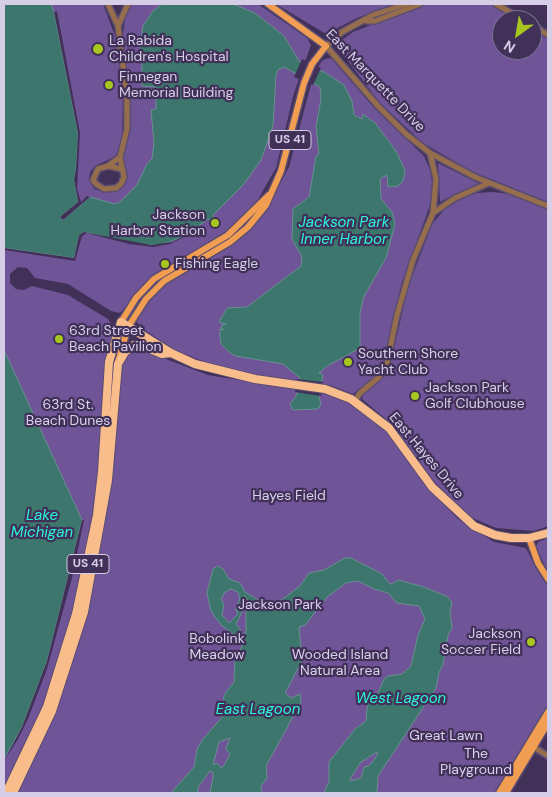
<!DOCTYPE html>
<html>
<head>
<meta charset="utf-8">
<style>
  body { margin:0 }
  #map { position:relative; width:552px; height:797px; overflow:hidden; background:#413159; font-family:"DM Sans",sans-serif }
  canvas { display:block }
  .frame { position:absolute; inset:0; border:5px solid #d6cee7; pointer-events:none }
  .north { position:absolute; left:492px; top:10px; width:50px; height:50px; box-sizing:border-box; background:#413159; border:1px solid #7d7092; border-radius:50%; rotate:212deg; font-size:14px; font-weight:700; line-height:20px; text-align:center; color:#d6cee7 }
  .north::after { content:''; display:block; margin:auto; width:18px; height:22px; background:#a7c71e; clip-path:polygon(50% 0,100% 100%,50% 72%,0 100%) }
</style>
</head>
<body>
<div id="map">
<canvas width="552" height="797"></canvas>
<div class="frame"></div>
<div class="north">N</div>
</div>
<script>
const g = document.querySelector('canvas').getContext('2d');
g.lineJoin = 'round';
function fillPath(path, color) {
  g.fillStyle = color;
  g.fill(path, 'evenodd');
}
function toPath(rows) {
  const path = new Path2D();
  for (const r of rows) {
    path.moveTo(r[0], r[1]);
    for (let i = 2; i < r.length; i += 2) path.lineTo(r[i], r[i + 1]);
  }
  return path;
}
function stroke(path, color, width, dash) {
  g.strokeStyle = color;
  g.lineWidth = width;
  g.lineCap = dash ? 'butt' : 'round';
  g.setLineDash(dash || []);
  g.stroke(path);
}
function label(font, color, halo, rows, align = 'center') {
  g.font = font + ' "DM Sans",sans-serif';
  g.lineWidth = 4.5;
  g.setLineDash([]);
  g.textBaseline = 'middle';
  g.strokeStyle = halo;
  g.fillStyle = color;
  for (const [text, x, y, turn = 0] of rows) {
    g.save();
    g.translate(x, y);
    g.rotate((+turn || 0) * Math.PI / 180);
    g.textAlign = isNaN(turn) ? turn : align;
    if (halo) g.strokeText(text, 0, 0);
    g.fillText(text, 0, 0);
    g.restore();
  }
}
fillPath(toPath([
  [51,4,103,4,117,41,123,93,122,139,116,156,95,166,90,172,89,179,94,189,103,192,121,189,127,181,122,162,128,139,130,117,123,34,125,19,131,4,258,4,307,38,311,45,294,93,276,168,256,203,225,234,159,271,120,313,111,311,68,284,35,278,27,268,18,267,10,274,10,283,16,289,24,290,32,286,68,295,108,319,114,328,105,370,97,489,73,612,40,714,4,789,4,759,15,741,69,577,82,520,4,350,4,248,74,258,74,190,54,12],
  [276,4,400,4,359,17,326,34],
  [424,4,490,4,516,20,502,20,502,50,532,50,532,30,548,39,548,202,471,171,423,143,379,102,339,49,342,40,353,32],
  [331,58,375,109,424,156,430,170,433,187,429,208,402,282,383,362,375,376,353,394,332,386,244,373,205,362,175,350,140,327,136,320,155,293,170,280,253,225,267,208,289,167,313,77,321,62,325,59],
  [438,163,478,183,478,186,459,192,440,202],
  [493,192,510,194,548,210,548,526,534,531,496,528,468,516,428,475,393,425,362,399,364,392,383,376,393,353,408,287,432,224,444,210,459,200,477,193],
  [134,347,208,375,325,394,347,402,385,430,426,486,458,519,494,542,526,548,538,572,548,586,548,705,497,793,16,793,52,721,86,621,112,480,122,364,123,358],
  [548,538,548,572,536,547,538,542]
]), '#6f5497');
const water = toPath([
  [4,4,51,4,54,12,78,133,76,169,74,179,78,202,60,217,63,220,90,197,115,204,120,202,137,185,147,164,152,159,154,142,151,110,156,109,156,87,142,86,142,55,139,54,143,26,153,11,162,4,233,4,255,13,284,36,299,61,324,72,344,85,352,101,354,115,362,119,363,114,375,123,396,151,405,170,403,181,398,186,388,187,387,175,380,179,381,199,392,212,395,224,386,258,364,296,360,313,360,348,327,366,319,373,323,375,319,397,321,404,318,409,293,410,290,404,297,395,300,378,283,364,236,356,230,353,221,344,220,336,220,329,224,330,221,328,222,325,226,324,219,322,227,308,247,307,301,266,302,257,292,239,293,209,309,197,316,156,319,154,316,127,321,99,320,87,284,67,278,70,276,75,273,126,261,160,243,185,213,215,214,218,211,221,208,219,183,237,160,245,143,245,84,232,79,235,74,258,4,248,4,4],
  [4,350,82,520,47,661,22,727,4,759,4,350],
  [345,558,351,558,382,574,389,583,392,584,398,580,424,587,448,597,452,603,450,612,452,628,448,635,443,665,439,672,436,688,378,776,377,791,376,793,324,793,329,781,329,762,355,729,366,721,368,699,377,695,384,679,388,676,402,674,411,666,418,635,425,619,419,606,397,603,388,593,374,589,358,581,346,583,327,597,305,625,299,627,302,661,285,693,291,698,300,694,301,702,266,766,267,778,261,786,262,793,210,793,213,778,213,773,210,771,198,787,198,793,171,793,194,767,197,749,203,739,223,716,224,695,234,682,235,660,242,647,239,638,221,625,211,611,207,593,213,569,218,566,223,569,229,579,240,583,245,592,268,606,280,601,300,586,309,573,324,570,345,558],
  [231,589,238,592,240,598,236,609,238,614,229,623,222,615,224,604,221,599,225,592,231,589],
  [245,596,251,606,246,610,246,633,243,634,236,624,242,612,241,605,245,596],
  [230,738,226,749,230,754,226,762,222,768,217,763,213,765,219,742,230,738],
  [377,752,378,753,374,760,369,766,364,767,361,778,351,781,350,779,361,762,377,752]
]);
fillPath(water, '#3c766c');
stroke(water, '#6a9091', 1);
fillPath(toPath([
  [57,11,80,133,77,189,81,202,87,196,90,197,63,220,60,217,78,202,74,179,76,169,78,133,54,12],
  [302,59,321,68,313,85,294,77],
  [196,230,184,237,170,244,153,247,129,244,87,233,82,236,75,261,4,250,4,248,74,258,79,235,84,232,151,245,172,242],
  [297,379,323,382,321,396,295,392],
  [82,520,84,520,72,578,47,669,28,719,18,739,4,761,22,727,47,661]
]), '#413159');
const minor = toPath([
  [108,4,118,26,127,98,127,129,120,157],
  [406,4,373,15,342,32,326,46,378,106,406,134,430,153,475,177,548,206],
  [496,4,523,20],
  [367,21,375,21,420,4],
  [532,25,548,35],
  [118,26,128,4],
  [108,166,120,157,124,177,121,184,116,188,104,189,96,184,93,180,98,169,108,166,122,169],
  [433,213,455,198,489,183],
  [355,401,360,393,379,377,387,363,397,315,413,260,433,213,436,179,430,153],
  [532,746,548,756]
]);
const major = toPath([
  [121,322,136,298,154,279,228,235,269,195],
  [118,362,128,327,146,299,164,281,230,242,248,227,266,205,281,171,304,83,312,64,326,46,268,4],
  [529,538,538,563,548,579],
  [499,793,548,712],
  [506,793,548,723]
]);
const highway = toPath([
  [6,793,47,707,76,614,97,515,102,472,109,362,121,322,171,353,195,364,255,379,325,389,351,399,389,428,432,487,474,526,495,535,511,538,529,538,548,533],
  [13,793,52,711,84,612,108,480,118,364,125,352,134,345,143,346,162,354,171,353]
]);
stroke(minor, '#5c4d73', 8);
stroke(major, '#5c4d73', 9);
stroke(highway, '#5c4d73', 10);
stroke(minor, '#976e4b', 5);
stroke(major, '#f19e52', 6);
stroke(highway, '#f9bd8b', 8);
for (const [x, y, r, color] of [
  [98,49,6,"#a7c71e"],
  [109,85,5,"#a7c71e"],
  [215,223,5,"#a7c71e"],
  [165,264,5,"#a7c71e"],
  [59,339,5,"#a7c71e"],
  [348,362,5,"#a7c71e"],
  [415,396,5,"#a7c71e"],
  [531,642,5,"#a7c71e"]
]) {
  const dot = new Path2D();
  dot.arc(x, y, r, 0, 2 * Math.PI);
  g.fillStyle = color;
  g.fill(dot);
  stroke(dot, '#413159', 2);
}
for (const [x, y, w] of [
  [290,140,42],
  [88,564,42]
]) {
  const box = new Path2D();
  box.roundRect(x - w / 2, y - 9.5, w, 19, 4);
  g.fillStyle = '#413159';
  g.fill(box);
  stroke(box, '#d6cee7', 1);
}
label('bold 12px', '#d6cee7', null, [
  ["US 41",290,140],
  ["US 41",88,564]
]);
label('14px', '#d6cee7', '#413159', [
  ["La Rabida",109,41],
  ["Children's Hospital",109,57],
  ["Finnegan",119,77],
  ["Memorial Building",119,93],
  ["Jackson",205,215,"right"],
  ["Harbor Station",205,231,"right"],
  ["Fishing Eagle",175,264],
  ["63rd Street",69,331],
  ["Beach Pavilion",69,347],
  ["Southern Shore",358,354],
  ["Yacht Club",358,370],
  ["Jackson Park",425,388],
  ["Golf Clubhouse",425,404],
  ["Jackson",521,634,"right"],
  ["Soccer Field",521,650,"right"]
], 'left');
label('14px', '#d6cee7', '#413159', [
  ["East Marquette Drive",375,81,46],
  ["East Hayes Drive",426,456,50]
]);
label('14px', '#dad1ec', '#413159', [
  ["63rd St.",68,405],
  ["Beach Dunes",68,421],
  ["Hayes Field",289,496],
  ["Jackson Park",280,605],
  ["Bobolink",217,639],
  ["Meadow",217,655],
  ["Wooded Island",340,655],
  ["Natural Area",340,671],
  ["Great Lawn",446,736],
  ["The",476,754],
  ["Playground",476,770]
]);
label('italic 15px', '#2df5db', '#413159', [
  ["Jackson Park",344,223],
  ["Inner Harbor",344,240],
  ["Lake",42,516],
  ["Michigan",42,533],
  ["West Lagoon",401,699],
  ["East Lagoon",258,710]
]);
</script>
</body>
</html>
